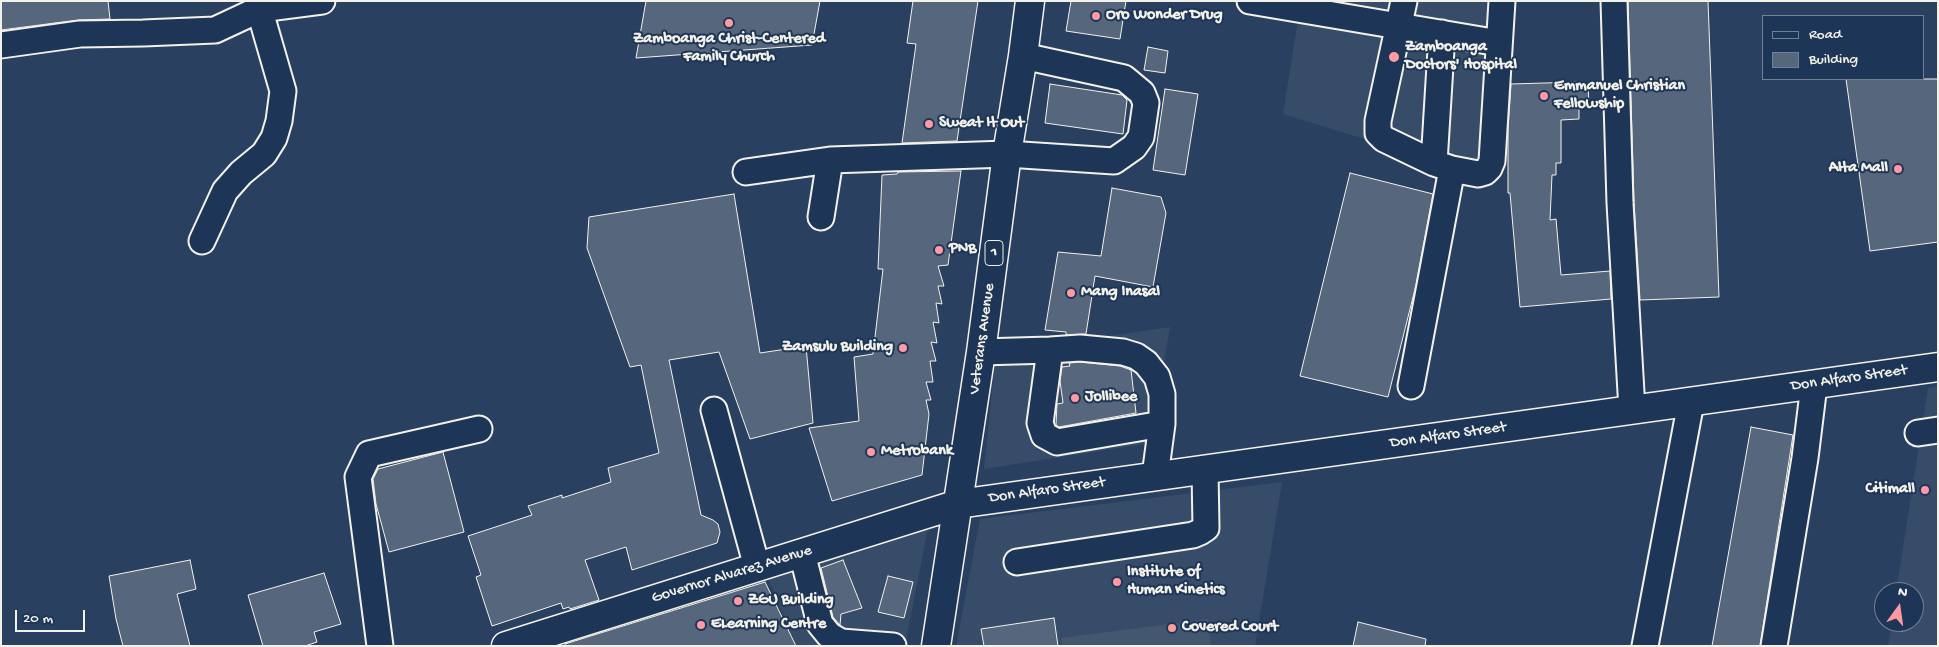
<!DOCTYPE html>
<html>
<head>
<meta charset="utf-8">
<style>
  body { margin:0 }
  #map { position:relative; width:1939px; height:647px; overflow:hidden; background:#2a4060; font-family:"Gochi Hand",sans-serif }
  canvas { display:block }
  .frame { position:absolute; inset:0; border:2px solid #f4f1e8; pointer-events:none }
  .legend { position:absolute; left:1762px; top:15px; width:162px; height:65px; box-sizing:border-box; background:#1d3557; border:1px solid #738091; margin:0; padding:6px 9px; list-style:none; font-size:15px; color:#f4f1e8 }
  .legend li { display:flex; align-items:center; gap:10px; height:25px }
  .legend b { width:25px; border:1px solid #738091 }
  .north { position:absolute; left:1874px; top:582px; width:50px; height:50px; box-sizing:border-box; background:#1d3557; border:1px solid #738091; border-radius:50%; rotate:14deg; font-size:14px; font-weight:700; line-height:20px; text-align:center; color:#f4f1e8 }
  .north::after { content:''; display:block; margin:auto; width:18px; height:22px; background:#ff9aa2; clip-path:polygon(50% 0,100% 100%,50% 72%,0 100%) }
  .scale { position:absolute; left:15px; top:610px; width:70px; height:22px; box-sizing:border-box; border:2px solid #f4f1e8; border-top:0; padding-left:6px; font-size:15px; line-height:18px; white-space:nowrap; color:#f4f1e8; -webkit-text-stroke:4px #1d3557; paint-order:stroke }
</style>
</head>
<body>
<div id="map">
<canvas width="1939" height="647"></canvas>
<div class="frame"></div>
<ul class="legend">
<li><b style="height:6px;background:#1d3557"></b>Road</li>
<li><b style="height:14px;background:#56677d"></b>Building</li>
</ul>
<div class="north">N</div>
<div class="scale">20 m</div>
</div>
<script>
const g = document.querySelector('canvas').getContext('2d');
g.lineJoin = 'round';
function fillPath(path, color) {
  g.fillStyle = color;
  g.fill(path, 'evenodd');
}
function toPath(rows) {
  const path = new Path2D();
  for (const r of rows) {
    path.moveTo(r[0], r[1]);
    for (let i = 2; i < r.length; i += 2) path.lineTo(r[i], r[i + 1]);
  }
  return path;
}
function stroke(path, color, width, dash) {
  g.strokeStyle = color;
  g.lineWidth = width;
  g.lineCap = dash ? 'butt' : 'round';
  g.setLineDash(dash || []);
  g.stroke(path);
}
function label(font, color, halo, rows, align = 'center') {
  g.font = font + ' "Gochi Hand",sans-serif';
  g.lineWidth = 4;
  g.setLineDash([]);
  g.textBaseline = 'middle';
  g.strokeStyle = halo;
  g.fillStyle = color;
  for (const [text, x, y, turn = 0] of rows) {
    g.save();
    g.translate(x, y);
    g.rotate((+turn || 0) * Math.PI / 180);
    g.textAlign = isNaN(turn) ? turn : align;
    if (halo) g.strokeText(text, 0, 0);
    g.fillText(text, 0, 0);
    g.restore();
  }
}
fillPath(toPath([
  [1301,1,1498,1,1491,178,1283,114],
  [1170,327,1150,443,984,469,996,353],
  [1938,386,1938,646,1888,646,1892,622,1914,622,1914,592,1896,592,1928,388],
  [1282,482,1255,646,956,646,980,519],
  [928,528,905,646,796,646,768,578]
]), '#374c69');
fillPath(toPath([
  [1208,619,1211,646,1062,646,1061,638]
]), '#445771');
const building = toPath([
  [1,1,108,1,110,19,78,20,1,30,1,1],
  [646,1,820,1,812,45,636,58,646,1],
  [913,1,978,1,957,141,902,143,916,44,907,43,913,1],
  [1071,1,1126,1,1120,39,1066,31,1071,1],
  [1628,1,1708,1,1719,297,1640,300,1634,202,1628,1],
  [1148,47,1168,51,1165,73,1144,70,1148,47],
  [1846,79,1938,79,1938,242,1870,251,1846,79],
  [1578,82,1578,86,1588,85,1589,105,1579,106,1579,119,1561,120,1561,163,1556,163,1556,175,1552,175,1550,220,1556,219,1561,275,1610,271,1611,299,1520,307,1510,193,1508,193,1508,129,1511,84,1578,82],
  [1050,84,1122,95,1127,100,1123,134,1045,123,1050,84],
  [1165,89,1198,94,1185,175,1153,170,1165,89],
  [961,171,948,265,938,266,944,286,938,286,942,304,936,303,939,323,933,322,937,343,931,342,936,361,930,361,933,382,926,382,931,400,926,400,929,414,922,475,832,501,809,428,859,421,854,357,873,354,883,269,878,269,882,175,897,174,898,172,961,171],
  [1350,173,1433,194,1416,285,1388,397,1300,376,1350,173],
  [1112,188,1161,197,1166,213,1153,287,1095,276,1086,334,1066,335,1066,332,1045,330,1058,252,1101,256,1112,188],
  [734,194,760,353,806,346,813,423,750,439,719,352,669,360,701,515,713,520,718,524,720,532,717,543,632,570,626,547,585,560,599,600,570,609,569,607,563,609,561,603,492,626,476,577,481,575,468,536,532,515,528,506,562,495,562,498,611,482,608,468,659,453,641,365,630,367,587,248,589,217,734,194],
  [1080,362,1120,366,1131,370,1136,413,1059,427,1056,425,1057,404,1063,403,1060,381,1062,367,1070,366,1069,363,1080,362],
  [1751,427,1793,435,1760,646,1712,646,1751,427],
  [443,452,464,532,389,552,376,504,373,479,378,469,443,452],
  [190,560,196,589,177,594,190,646,123,646,116,619,109,576,190,560],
  [843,560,862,608,841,614,840,625,833,617,821,568,843,560],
  [324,573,341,624,314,632,317,642,305,646,263,646,248,595,324,573],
  [888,576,913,582,904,618,878,612,888,576],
  [765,582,796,646,565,646,565,644,765,582],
  [1054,618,1058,646,984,646,981,629,1054,618],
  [1358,622,1426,639,1425,646,1353,646,1358,622]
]);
fillPath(building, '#56677d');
stroke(building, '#f4f1e8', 1);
const minor = toPath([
  [1250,1,1499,43],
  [1404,1,1378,121,1378,133,1384,139,1434,163,1452,169,1478,174,1485,172,1489,168,1492,161,1502,1],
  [1614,1,1620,203,1632,410],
  [1,45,80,34,143,33,215,30,260,9,322,1],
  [1434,163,1442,33],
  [746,172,830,160,1007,154,1114,161,1134,147,1141,137,1146,103,1142,93,1124,78,1023,56],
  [821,217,830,160],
  [202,241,225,191,241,173,264,154,274,138,279,121,283,91,257,1],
  [1050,350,1040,423,1044,435,1057,442,1162,424],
  [981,352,1050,350,1080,348,1123,352,1136,356,1146,363,1157,377,1162,394,1162,424,1155,476],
  [1411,386,1452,169],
  [714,410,757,567],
  [1918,433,1938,430],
  [802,553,820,624,829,635,841,642,893,646],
  [1017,562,1193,535,1200,532,1206,528,1205,470],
  [380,646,358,477,369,454,479,429],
  [1645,646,1691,402],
  [1774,646,1805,458,1814,385]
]);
const major = toPath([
  [506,646,958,504,1938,367],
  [936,646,981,352,1007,154,1023,56,1030,1]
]);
stroke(minor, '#f4f1e8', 29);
stroke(major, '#f4f1e8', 31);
stroke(minor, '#1d3557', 25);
stroke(major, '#1d3557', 28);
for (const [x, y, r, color] of [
  [1096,16,5,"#ff9aa2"],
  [729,23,5,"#ff9aa2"],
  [1394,57,6,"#ff9aa2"],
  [1544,96,5,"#ff9aa2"],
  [929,124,5,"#ff9aa2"],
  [1898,169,5,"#ff9aa2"],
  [939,250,5,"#ff9aa2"],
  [1071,293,5,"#ff9aa2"],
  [903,348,5,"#ff9aa2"],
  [1075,398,5,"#ff9aa2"],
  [871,452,5,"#ff9aa2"],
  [1925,490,5,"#ff9aa2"],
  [1117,582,5,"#ff9aa2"],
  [738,601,5,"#ff9aa2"],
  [701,625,5,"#ff9aa2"],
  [1172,628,5,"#ff9aa2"]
]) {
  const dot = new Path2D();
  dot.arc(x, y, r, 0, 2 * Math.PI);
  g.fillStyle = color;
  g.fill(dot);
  stroke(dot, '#1d3557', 2);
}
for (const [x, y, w] of [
  [994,253,18]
]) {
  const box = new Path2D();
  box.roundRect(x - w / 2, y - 12.5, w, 25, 4);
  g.fillStyle = '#1d3557';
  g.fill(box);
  stroke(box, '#f4f1e8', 1);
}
label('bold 15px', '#f4f1e8', null, [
  ["1",994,253]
]);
label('bold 16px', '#f4f1e8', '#1d3557', [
  ["Oro Wonder Drug",1106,16],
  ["Zamboanga Christ-Centered",729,40,"center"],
  ["Family Church",729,58,"center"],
  ["Zamboanga",1405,48],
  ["Doctors' Hospital",1405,66],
  ["Emmanuel Christian",1554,87],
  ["Fellowship",1554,105],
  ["Sweat It Out",939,124],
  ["Alta Mall",1888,169,"right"],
  ["PNB",949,250],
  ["Mang Inasal",1081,293],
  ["Zamsulu Building",893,348,"right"],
  ["Jollibee",1085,398],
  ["Metrobank",881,452],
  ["Citimall",1915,490,"right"],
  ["Institute of",1127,573],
  ["Human Kinetics",1127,591],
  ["ZGU Building",748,601],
  ["ELearning Centre",711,625],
  ["Covered Court",1182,628]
], 'left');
label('16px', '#f4f1e8', '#1d3557', [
  ["Veterans Avenue",983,339,-82],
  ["Don Alfaro Street",1849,379,-8],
  ["Don Alfaro Street",1448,436,-8],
  ["Don Alfaro Street",1047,491,-8],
  ["Governor Alvarez Avenue",732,575,-17]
]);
</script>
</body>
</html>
